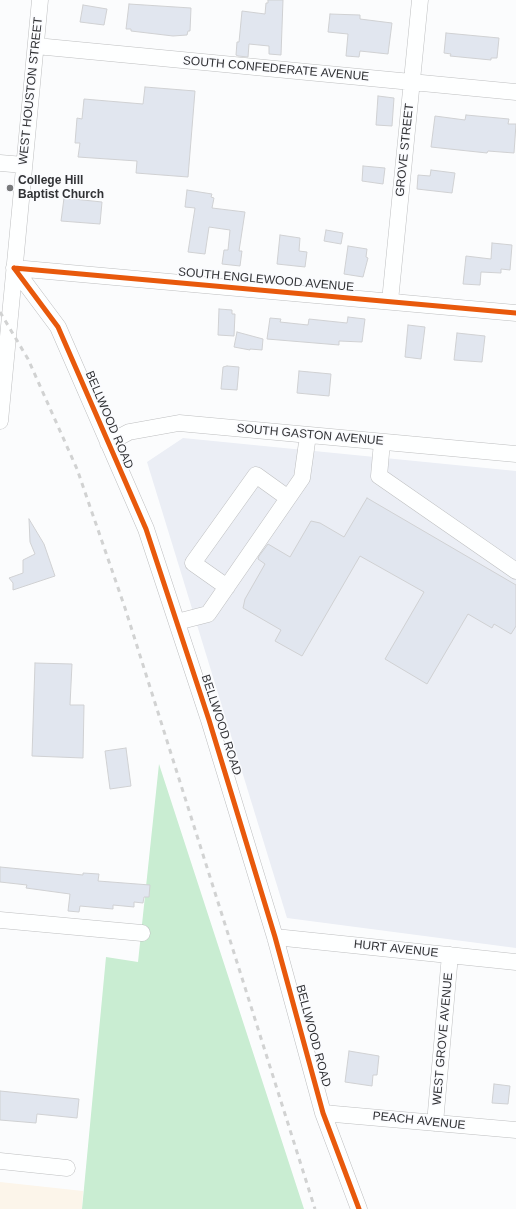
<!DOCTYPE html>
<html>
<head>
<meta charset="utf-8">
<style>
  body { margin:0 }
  canvas { display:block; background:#fbfcfd }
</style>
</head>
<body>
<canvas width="516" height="1209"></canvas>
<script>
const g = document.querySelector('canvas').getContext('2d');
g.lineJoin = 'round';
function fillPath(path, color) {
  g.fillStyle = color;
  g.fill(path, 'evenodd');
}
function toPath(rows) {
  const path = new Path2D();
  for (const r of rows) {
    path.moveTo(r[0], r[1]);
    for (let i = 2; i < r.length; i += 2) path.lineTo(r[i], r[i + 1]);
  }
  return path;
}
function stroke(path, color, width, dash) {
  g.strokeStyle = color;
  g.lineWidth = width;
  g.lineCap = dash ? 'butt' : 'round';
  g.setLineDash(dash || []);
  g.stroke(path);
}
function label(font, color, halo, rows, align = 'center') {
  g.font = font + ' Arial,sans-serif';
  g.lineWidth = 3;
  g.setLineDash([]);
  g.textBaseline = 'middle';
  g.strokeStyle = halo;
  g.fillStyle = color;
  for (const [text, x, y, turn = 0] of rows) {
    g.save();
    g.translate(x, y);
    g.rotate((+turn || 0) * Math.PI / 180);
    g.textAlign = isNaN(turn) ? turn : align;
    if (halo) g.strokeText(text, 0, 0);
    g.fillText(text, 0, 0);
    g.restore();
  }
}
fillPath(toPath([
  [0,1182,83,1191,82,1209,0,1209]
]), '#fcf5ea');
fillPath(toPath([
  [183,438,516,471,516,948,287,918,147,462]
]), '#ebeef5');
fillPath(toPath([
  [159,764,304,1209,82,1209,106,957,138,962]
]), '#c9edd2');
const building = toPath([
  [268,0,283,0,281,55,269,54,269,46,249,44,248,57,238,56,236,55,237,42,239,42,242,11,265,14,266,3,268,3,268,0],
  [129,4,191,8,190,31,188,31,187,35,173,36,131,31,131,29,126,29,129,4],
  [83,5,107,9,104,25,80,22,83,5],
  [330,14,360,15,360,19,392,23,388,54,360,51,359,57,346,56,348,34,328,32,330,14],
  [446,33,499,38,497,58,491,58,491,60,450,56,451,54,444,53,446,33],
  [145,87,195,91,188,177,136,173,137,161,78,157,80,143,75,143,77,118,82,119,84,99,143,104,145,87],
  [378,96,394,98,392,126,376,125,378,96],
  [466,115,509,119,508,124,516,124,514,153,488,151,487,153,431,147,435,116,465,120,466,115],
  [363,166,385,168,383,184,362,181,363,166],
  [431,170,455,173,452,193,417,189,418,175,430,176,431,170],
  [187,190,212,194,211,197,214,198,212,208,245,212,239,251,242,251,240,266,222,264,224,250,228,250,230,230,209,227,205,254,188,252,195,208,185,207,187,190],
  [64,198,102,202,100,224,61,221,64,198],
  [326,230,343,233,341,244,324,241,326,230],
  [280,235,300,238,299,251,307,252,305,267,277,264,280,235],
  [492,243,512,245,510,270,501,269,501,273,481,272,480,285,463,284,466,256,491,259,492,243],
  [348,246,367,249,366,257,368,258,363,277,344,274,348,246],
  [219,309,232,310,232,314,235,314,234,336,218,335,219,309],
  [348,317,365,319,362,342,339,341,339,345,267,339,270,318,281,319,280,322,308,325,309,319,347,323,348,317],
  [408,325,425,327,421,359,405,357,408,325],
  [237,332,263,339,262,350,250,349,250,350,234,347,237,332],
  [457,333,485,336,482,362,454,360,457,333],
  [227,366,239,367,237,390,221,389,223,367,227,366],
  [299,371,331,374,329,396,297,393,299,371],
  [367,498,516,585,516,626,511,634,494,624,492,628,468,614,427,684,385,659,424,592,360,556,302,656,275,641,281,630,243,608,245,599,265,564,258,559,259,556,268,544,290,557,311,521,320,523,344,537,367,498],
  [29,519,44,544,55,576,13,590,13,583,9,578,23,573,23,560,35,554,30,542,29,519],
  [35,663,72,664,70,705,84,705,83,758,32,756,35,663],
  [126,748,131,786,110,789,105,751,126,748],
  [0,867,83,875,83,873,99,874,98,881,150,885,149,897,144,897,143,903,134,902,134,907,113,905,113,909,80,906,79,912,68,911,70,894,26,888,27,885,0,882,0,867],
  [349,1051,379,1056,377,1075,373,1075,372,1086,345,1082,349,1051],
  [494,1084,510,1086,508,1104,492,1103,494,1084],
  [0,1091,79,1099,77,1118,37,1114,36,1123,0,1120,0,1091]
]);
fillPath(building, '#e1e6ef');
stroke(building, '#d0d1d3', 1);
const minor = toPath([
  [36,46,516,92],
  [0,163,24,165],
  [14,268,58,327,146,529,209,720,275,937,323,1113,359,1209],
  [14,268,516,313],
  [390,301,420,0],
  [0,421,40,0],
  [382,442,379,476,516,571],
  [108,443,129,432,179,423,516,454],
  [227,587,193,563,256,475,288,498],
  [177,622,208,614,302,478,308,435],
  [0,920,142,933],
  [275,937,516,962],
  [323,1113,516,1130],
  [435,1123,450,955],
  [0,1161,67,1168]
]);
stroke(minor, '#bebfc0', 17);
stroke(minor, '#feffff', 16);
stroke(toPath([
  [0,312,28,359,77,469,125,608,315,1209]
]), '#d1d2d2', 3, [5, 5]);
stroke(toPath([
  [14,268,58,327,146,529,209,720,275,937,323,1113,359,1209],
  [14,268,516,313]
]), '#e8590c', 5);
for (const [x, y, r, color] of [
  [10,188,4,"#78797b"]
]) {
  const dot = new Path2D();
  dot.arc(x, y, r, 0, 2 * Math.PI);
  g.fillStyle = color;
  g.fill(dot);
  stroke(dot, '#fafbfe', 1.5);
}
label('12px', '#313235', '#fafbfe', [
  ["SOUTH CONFEDERATE AVENUE",276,69,5],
  ["WEST HOUSTON STREET",31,91,-84],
  ["GROVE STREET",405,150,-84],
  ["SOUTH ENGLEWOOD AVENUE",266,280,5],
  ["BELLWOOD ROAD",109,420,67],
  ["SOUTH GASTON AVENUE",310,435,5],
  ["BELLWOOD ROAD",221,725,72],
  ["HURT AVENUE",396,949,6],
  ["BELLWOOD ROAD",313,1036,75],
  ["WEST GROVE AVENUE",443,1039,-85],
  ["PEACH AVENUE",419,1121,6]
]);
label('bold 12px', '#313235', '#fafbfe', [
  ["College Hill",18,181],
  ["Baptist Church",18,195]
], 'left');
</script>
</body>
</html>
